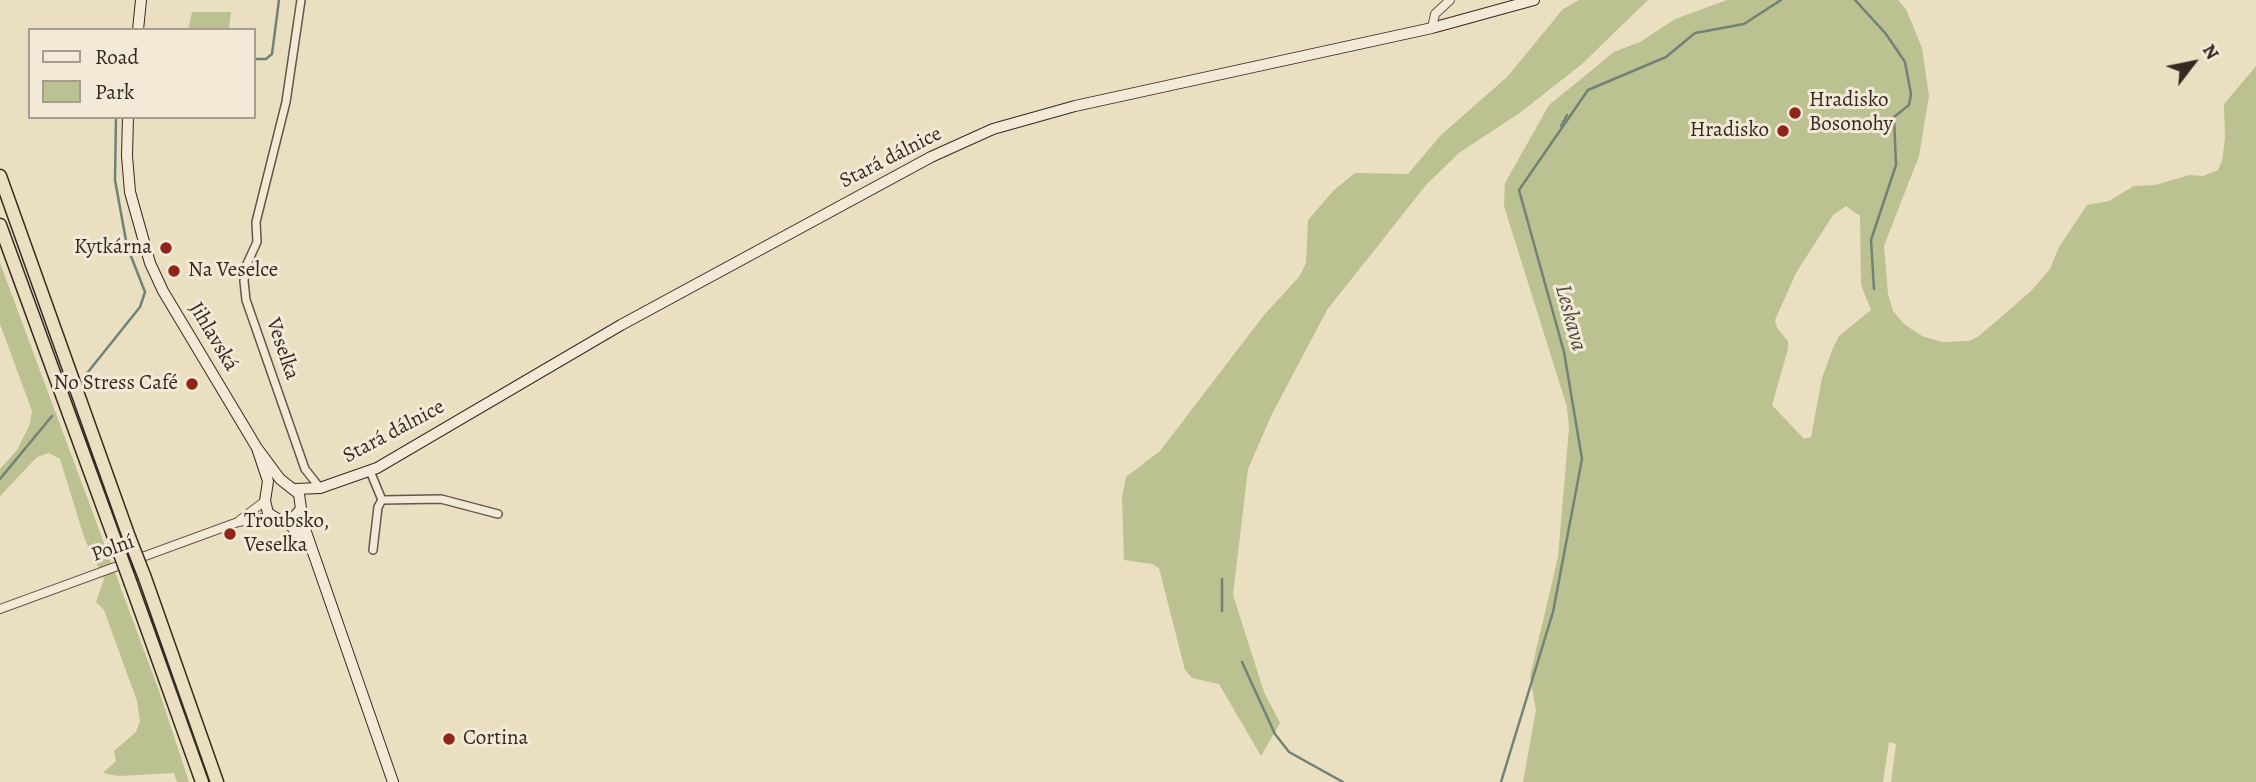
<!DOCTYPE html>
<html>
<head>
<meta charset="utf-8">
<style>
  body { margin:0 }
  #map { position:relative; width:2256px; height:782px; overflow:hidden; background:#ebdfc1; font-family:Alegreya,serif }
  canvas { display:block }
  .legend { position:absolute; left:28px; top:28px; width:228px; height:91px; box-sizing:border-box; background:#f2ead7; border:2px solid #a79d8e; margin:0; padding:9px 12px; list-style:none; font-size:21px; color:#372921 }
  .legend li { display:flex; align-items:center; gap:14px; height:35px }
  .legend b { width:35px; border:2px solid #a79d8e }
  .north { position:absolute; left:2158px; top:28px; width:70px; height:70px; -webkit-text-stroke:5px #f2ead7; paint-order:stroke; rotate:58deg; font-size:19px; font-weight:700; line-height:28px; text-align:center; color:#372921 }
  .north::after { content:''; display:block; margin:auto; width:24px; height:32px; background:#372921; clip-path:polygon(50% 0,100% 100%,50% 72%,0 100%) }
</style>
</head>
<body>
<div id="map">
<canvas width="2256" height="782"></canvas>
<ul class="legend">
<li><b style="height:9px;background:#f2ead7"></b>Road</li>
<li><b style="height:19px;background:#bbc190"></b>Park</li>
</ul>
<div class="north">N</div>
</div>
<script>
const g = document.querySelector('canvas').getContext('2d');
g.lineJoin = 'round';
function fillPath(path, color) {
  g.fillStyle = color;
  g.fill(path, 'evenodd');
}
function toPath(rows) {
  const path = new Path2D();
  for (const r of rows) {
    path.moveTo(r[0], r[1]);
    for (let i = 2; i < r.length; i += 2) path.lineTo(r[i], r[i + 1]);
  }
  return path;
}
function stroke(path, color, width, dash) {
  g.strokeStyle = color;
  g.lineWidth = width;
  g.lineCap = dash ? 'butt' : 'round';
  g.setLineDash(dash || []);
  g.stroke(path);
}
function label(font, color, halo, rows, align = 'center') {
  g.font = font + ' Alegreya,serif';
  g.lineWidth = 6;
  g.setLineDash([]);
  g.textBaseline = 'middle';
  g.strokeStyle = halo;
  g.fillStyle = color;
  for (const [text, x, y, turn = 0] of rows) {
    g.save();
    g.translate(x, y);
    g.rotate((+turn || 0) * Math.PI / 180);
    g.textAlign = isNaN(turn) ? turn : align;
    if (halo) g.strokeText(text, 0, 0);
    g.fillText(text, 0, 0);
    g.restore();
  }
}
fillPath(toPath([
  [1579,0,1648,0,1582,64,1521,112,1459,153,1426,185,1327,310,1271,416,1248,469,1233,595,1264,692,1280,723,1261,756,1219,684,1192,678,1185,670,1159,568,1152,564,1124,560,1122,497,1126,477,1160,451,1264,315,1299,277,1306,263,1308,220,1334,190,1355,173,1408,174,1441,135,1507,77,1563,9],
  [1727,0,1898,0,1906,9,1922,48,1929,96,1919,156,1884,246,1888,294,1893,311,1904,324,1922,336,1942,342,1969,341,1979,336,2030,292,2050,269,2059,247,2087,205,2109,201,2134,186,2155,185,2190,175,2203,176,2218,170,2222,161,2225,139,2224,104,2256,66,2256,782,1891,782,1896,744,1889,742,1883,782,1523,782,1536,710,1530,676,1558,557,1569,428,1567,407,1504,206,1505,183,1549,105,1614,52,1640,42,1675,19],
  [1846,206,1860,216,1861,285,1871,310,1839,336,1833,348,1822,378,1811,437,1804,439,1772,405,1788,349,1788,341,1777,328,1775,320,1796,273,1833,215],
  [192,12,231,12,229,30,188,30],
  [0,263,159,691,189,782,177,782,174,773,118,776,103,773,116,761,114,751,136,732,140,721,137,701,104,610,96,602,104,579,85,540,60,459,49,453,37,457,0,496,0,469,17,450,30,424,32,411,0,324]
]), '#bbc190');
stroke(toPath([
  [1855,0,1886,34,1905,62,1911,94,1909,105,1894,117,1896,165,1871,240,1874,289],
  [254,59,266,59,272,54,279,0],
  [1561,126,1567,115],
  [84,377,140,307,145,292,127,246,115,180,116,117],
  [0,479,52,416],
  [1222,579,1222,611],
  [1242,662,1275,734,1289,752,1343,782],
  [1501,782,1553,612,1582,459,1564,352,1519,190,1588,90,1666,57,1695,33,1744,24,1781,0]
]), '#728276', 2.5);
const minor = toPath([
  [301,0,286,102,256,222,257,242,246,266,244,281,246,300,305,469,320,488],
  [370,471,382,500,378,507,373,550],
  [382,500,441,499,498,514]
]);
const tertiary = toPath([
  [1432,28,1435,14,1450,0],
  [240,520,265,501],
  [0,609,238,522,271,517]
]);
const secondary = toPath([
  [138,30,141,0],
  [128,117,127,156,130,192,150,263,163,291,257,448,280,479,299,494,301,509,292,519,281,521,268,513,265,501,268,481,257,448],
  [295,489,320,488,377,468,621,325,931,157,993,129,1075,106,1432,28,1534,0],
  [299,512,393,782],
  [287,521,311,550]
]);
const motorway = toPath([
  [0,176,129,537],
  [0,225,116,543],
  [145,578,217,782],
  [131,584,202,782]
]);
stroke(minor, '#645649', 10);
stroke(tertiary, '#645649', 10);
stroke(secondary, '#372921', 12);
stroke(motorway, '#372921', 15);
stroke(minor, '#f2ead7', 7);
stroke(tertiary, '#f2ead7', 8);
stroke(secondary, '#f2ead7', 10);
stroke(motorway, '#ebdfc1', 12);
const motorwayBridge = toPath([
  [129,537,145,578],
  [116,543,131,584]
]);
stroke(motorwayBridge, '#372921', 15, []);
stroke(motorwayBridge, '#ebdfc1', 12);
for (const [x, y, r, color] of [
  [1795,113,7,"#8f2418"],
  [1783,131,7,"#8f2418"],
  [166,248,7,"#8f2418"],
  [174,271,7,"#8f2418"],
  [192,384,7,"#8f2418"],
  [230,534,7,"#8f2418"],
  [449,739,7,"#8f2418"]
]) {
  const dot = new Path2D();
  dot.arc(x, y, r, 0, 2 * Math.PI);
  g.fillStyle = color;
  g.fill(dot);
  stroke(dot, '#f2ead7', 2.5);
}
label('21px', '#372921', '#f2ead7', [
  ["Hradisko",1809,101],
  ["Bosonohy",1809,125],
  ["Hradisko",1769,131,"right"],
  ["Kytkárna",152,248,"right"],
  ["Na Veselce",188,271],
  ["No Stress Café",178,384,"right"],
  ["Troubsko,",244,522],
  ["Veselka",244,546],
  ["Cortina",463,739]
], 'left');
label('21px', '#372921', '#f2ead7', [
  ["Stará dálnice",891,158,-27],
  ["Jihlavská",213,337,59],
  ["Veselka",282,349,71],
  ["Stará dálnice",394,432,-28],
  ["Polní",113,549,-20]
]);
label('italic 23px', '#504e44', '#f2ead7', [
  ["Leskava",1570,318,75]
]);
</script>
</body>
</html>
